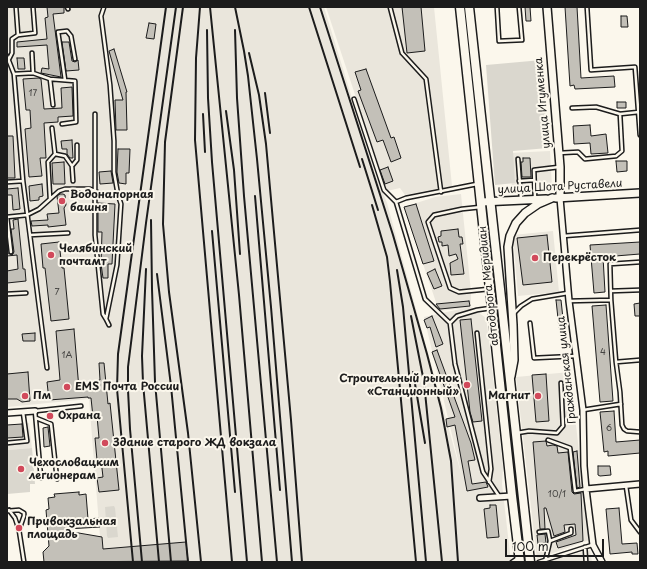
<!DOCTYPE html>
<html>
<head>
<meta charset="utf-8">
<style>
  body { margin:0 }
  #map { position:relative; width:647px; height:569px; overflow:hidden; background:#fbf7ec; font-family:"Playpen Sans",sans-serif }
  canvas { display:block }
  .frame { position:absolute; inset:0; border:8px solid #1c1c1c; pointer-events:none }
  .scale { position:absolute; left:505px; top:539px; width:99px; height:18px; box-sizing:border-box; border:2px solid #1c1c1c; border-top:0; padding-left:5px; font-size:12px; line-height:14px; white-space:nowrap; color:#1c1c1c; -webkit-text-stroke:3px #fbf7ec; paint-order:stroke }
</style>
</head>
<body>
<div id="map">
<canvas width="647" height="569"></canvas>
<div class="frame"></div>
<div class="scale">100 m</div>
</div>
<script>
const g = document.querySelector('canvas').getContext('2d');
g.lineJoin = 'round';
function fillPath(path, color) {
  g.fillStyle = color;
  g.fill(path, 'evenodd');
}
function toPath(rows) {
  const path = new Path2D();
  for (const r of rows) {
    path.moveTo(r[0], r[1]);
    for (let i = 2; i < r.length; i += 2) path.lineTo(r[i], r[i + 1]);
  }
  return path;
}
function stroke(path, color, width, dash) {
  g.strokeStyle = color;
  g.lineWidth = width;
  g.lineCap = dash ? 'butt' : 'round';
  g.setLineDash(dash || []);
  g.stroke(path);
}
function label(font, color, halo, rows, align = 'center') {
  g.font = font + ' "Playpen Sans",sans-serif';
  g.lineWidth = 4;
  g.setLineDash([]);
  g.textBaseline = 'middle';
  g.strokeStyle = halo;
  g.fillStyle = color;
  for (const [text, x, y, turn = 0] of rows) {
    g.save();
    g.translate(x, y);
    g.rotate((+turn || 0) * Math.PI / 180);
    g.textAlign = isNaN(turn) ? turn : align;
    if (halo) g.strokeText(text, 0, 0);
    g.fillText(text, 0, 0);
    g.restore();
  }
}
fillPath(toPath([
  [7,7,324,7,375,173,387,203,462,477,424,317,465,308,439,311,423,264,404,207,435,197,461,194,471,292,471,307,486,318,489,340,503,467,502,484,511,562,102,562,89,399,7,407],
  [326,7,434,7,452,186,405,195,400,188,387,191],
  [550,151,552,187,512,189,509,153],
  [553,231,559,292,518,296,513,235],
  [570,372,589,540,537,559,516,377],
  [29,423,32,448,7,450,7,425],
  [590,550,592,562,547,562,549,561]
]), '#eae6dc');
fillPath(toPath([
  [542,60,548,148,513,151,515,183,495,185,486,65],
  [32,448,35,484,30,484,30,492,7,494,7,450],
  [114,506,115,508,118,537,108,538,107,536,105,507]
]), '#dad7ce');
const building = toPath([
  [47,7,64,7,64,13,53,14,61,77,41,73,42,68,49,69,47,45,17,47,17,42,47,39,45,18,48,17,47,7],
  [402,7,421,7,425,51,407,53,402,7],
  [525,7,530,7,531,21,526,21,525,7],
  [565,7,577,7,581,78,614,76,615,87,575,89,574,85,570,86,565,7],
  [621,16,627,16,628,27,621,27,621,16],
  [149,23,156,24,154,39,146,38,149,23],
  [62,42,69,42,72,61,75,62,78,60,79,70,66,71,62,42],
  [114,49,127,92,126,92,127,130,116,130,115,100,123,100,109,51,114,49],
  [17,58,24,58,25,69,18,69,17,58],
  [366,69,391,138,394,137,401,158,391,162,383,140,377,142,358,91,361,90,355,72,366,69],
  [39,78,41,79,44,109,62,108,61,88,72,87,73,116,58,117,58,122,44,123,46,158,40,158,42,176,29,177,25,129,31,128,30,110,26,110,23,79,39,78],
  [617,102,626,102,626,108,617,108,617,102],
  [590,125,591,136,606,134,608,153,591,154,590,143,574,144,573,126,590,125],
  [7,136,13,136,15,178,7,178,7,136],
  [72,140,73,158,70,158,67,154,67,149,62,149,61,141,72,140],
  [118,149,130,149,129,173,126,173,126,184,119,183,117,172,118,149],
  [523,158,530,158,531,177,522,177,521,162,523,162,523,158],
  [616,161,627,161,627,171,617,172,616,161],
  [64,162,65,184,53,184,52,163,64,162],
  [388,167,393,181,385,184,380,170,388,167],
  [111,171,113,183,100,184,99,172,111,171],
  [42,184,43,196,39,197,39,200,30,201,29,186,42,184],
  [18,188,20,209,13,210,12,195,7,195,7,189,18,188],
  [60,194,63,194,65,195,66,205,64,208,66,225,48,227,48,225,32,226,31,221,48,220,47,214,59,213,57,196,60,194],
  [98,203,115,204,112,264,108,264,108,278,103,278,101,264,102,232,98,232,98,203],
  [416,204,434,261,423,264,404,207,416,204],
  [18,219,23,269,25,269,26,281,7,283,7,271,18,269,17,255,7,256,7,241,8,253,12,255,14,252,11,229,14,229,13,220,18,219],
  [458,229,459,237,462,237,463,244,460,244,464,274,451,275,450,263,458,259,456,254,449,256,448,245,442,246,442,242,439,242,438,237,441,236,441,231,458,229],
  [547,235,552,282,523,285,517,238,547,235],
  [59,242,62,268,64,268,69,319,51,321,45,268,43,268,41,244,59,242],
  [640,242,640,254,603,257,605,292,594,293,590,245,640,242],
  [435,269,442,286,434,289,427,273,435,269],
  [556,300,561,300,564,328,559,328,556,300],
  [469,301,470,306,440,309,436,304,469,301],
  [640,303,640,316,635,316,634,304,640,303],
  [606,305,613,401,600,402,592,306,606,305],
  [432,316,443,344,436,347,430,327,427,328,424,320,432,316],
  [471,319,482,421,473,422,470,412,460,320,471,319],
  [74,329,79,389,96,387,96,381,100,380,99,363,104,363,108,404,110,403,119,490,99,492,97,478,103,477,101,460,97,460,95,438,99,438,97,416,93,417,91,398,88,398,88,397,49,400,47,382,60,380,56,331,74,329],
  [35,333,35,341,23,341,22,334,35,333],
  [437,350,471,443,475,460,468,461,472,484,486,482,488,487,467,491,455,425,447,427,446,419,455,417,432,352,437,350],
  [28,372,30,401,22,402,17,399,7,399,7,374,28,372],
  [546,374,549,421,536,422,532,375,546,374],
  [614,411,616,442,640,440,640,453,608,456,608,451,604,452,600,412,614,411],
  [22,424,23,437,7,438,7,425,22,424],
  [48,427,50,446,44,447,43,428,48,427],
  [546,441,547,446,553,445,557,446,558,453,568,452,572,492,574,494,581,493,583,541,558,548,556,542,576,535,575,524,564,525,565,532,554,536,546,508,544,508,545,529,540,529,533,442,546,441],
  [577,451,580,487,577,488,573,452,577,451],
  [598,466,610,466,611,475,600,476,598,475,598,466],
  [79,492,79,495,86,494,88,519,99,518,100,527,67,529,67,531,102,537,103,549,186,542,188,561,44,562,43,552,49,546,46,510,49,509,48,498,55,497,54,494,79,492],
  [490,505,496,505,499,537,487,538,484,509,490,508,490,505],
  [619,508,622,544,637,543,638,554,632,554,632,552,610,554,606,509,619,508],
  [545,534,546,543,538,544,537,535,545,534]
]);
fillPath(building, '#c3c0b8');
stroke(building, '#1c1c1c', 1);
const lane = toPath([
  [67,7,68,9],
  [390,7,402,53,426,79,441,192],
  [497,7,499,41,522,40,519,7],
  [587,7,591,70,635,67,640,135],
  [18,35,35,33,33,7],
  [32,53,33,73],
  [7,56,14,74,23,181,47,368],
  [9,59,12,53,12,39,18,35,16,7],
  [14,74,33,73,50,79,75,81,76,122,62,124],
  [50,79,53,105],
  [65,80,58,32,67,31,71,36,75,59],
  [354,99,384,190,396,202],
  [572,108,596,107,620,114,639,112],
  [95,114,95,235,103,314,106,319],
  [559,153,578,152,585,159,616,156,622,151,620,114],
  [55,154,65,156,72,166,73,181],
  [518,159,521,199],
  [72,166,77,160,77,145],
  [519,181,534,180],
  [7,182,23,181],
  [50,198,48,162,55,154,52,128],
  [535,198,534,170,559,167],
  [481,207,462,209,434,215,428,222,450,288,459,292,489,289],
  [7,217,27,215,39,209,59,191,65,189,90,189,104,195,118,195,114,172,114,141,110,85,101,16,104,7],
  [7,217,11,252],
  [30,235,68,233],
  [563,236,640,230],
  [640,262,610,264,611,300,616,362,620,392,622,425,624,429,627,431,640,432],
  [611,291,640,290],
  [7,294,26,293],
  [569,301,611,300],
  [491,308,477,310,457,316,450,323,455,364,483,472,499,496],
  [514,313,521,306,532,299,568,293],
  [450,323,425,299,396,202,406,198,477,184],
  [530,323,534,358,576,356],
  [109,325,106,319,117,265,121,204,118,195],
  [477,333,491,469,489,482],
  [616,362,640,360],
  [583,410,621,404],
  [36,418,51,424,57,479],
  [517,433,529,431,557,433,563,426,561,383],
  [548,440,570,448,575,491,586,489],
  [7,443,27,441,23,412],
  [41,478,35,411,81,406],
  [626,486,631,520,640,532],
  [9,510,15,518,19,530,24,562],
  [7,511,19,510,24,513,24,516,19,530],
  [539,532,548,531,550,541,571,533,571,529],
  [585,547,586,562],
  [512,562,518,558],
  [539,562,592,545],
  [545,562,550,541]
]);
const street = toPath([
  [560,198,569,301,583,410,584,466,586,489,593,545,602,562],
  [7,413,35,411],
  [586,489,640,484],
  [480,498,512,496]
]);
const secondary = toPath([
  [547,7,560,167,560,198],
  [556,198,640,193],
  [481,202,546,199],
  [511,376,514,360,513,325,508,247,510,236,516,223,525,213,538,204,552,198]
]);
const primary = toPath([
  [460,7,512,496,520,562],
  [469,7,530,562]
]);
stroke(lane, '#1c1c1c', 5.5);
stroke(street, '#1c1c1c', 8);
stroke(secondary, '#1c1c1c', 10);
stroke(primary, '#1c1c1c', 11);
stroke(lane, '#fbf7ec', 2.5);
stroke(street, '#fbf7ec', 5);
stroke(secondary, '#fbf7ec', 7);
stroke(primary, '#fbf7ec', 8);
stroke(toPath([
  [183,7,165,142,163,224,169,292,188,433,201,562],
  [200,7,196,58,195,140,232,562],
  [210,7,239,295,262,562],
  [235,7,244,51,248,76,257,159,271,307,292,562],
  [309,7,360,167],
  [320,7,393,235,427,354,441,408,451,461,458,562],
  [207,30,208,98,212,162,247,562],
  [235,30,237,98,244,196,277,562],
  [249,53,259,95,266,144,291,420,302,562],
  [265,93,270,133],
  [226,111,234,170,240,254],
  [203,114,205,152],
  [362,159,378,210],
  [255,196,280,490],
  [372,205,387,257,390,282,416,562],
  [151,220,152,289,155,382,171,562],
  [212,231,235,492],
  [146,269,142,356,143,383,159,562],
  [397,270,403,307,426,562],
  [157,274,171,386,188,562],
  [411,316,424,382,442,562],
  [413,372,425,443],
  [133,562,117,389,118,354,166,7],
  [142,562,130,429,128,390,128,367,146,223,176,7]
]), '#1c1c1c', 2);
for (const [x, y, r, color] of [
  [62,201,4,"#d1495b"],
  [51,255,4,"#d1495b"],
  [535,258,4,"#d1495b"],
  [467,385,4,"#d1495b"],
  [67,387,4,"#d1495b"],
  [25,396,4,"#d1495b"],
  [538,396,4,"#d1495b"],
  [50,416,4,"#d1495b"],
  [105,443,4,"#d1495b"],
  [21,469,4,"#d1495b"],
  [19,528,4,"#d1495b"]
]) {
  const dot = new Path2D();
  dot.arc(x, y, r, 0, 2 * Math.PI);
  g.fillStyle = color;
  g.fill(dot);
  stroke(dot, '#fbf7ec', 1.5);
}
label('9px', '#464543', null, [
  ["17",33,94],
  ["7",57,293],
  ["4",603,353],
  ["1А",67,356],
  ["6",609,429],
  ["10/1",557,495]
]);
label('11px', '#1c1c1c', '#fbf7ec', [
  ["улица Игуменка",543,103,-95],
  ["улица Шота Руставели",560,187,-3],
  ["автодорога Меридиан",489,286,-96],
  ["Гражданская улица",567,370,-96]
]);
label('bold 11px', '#1c1c1c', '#fbf7ec', [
  ["Водонапорная",70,195],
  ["башня",70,208],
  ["Челябинский",59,249],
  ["почтамт",59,262],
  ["Перекрёсток",543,258],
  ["Строительный рынок",459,379,"right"],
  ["«Станционный»",459,392,"right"],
  ["EMS Почта России",75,387],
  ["Пм",33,396],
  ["Магнит",530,396,"right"],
  ["Охрана",58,416],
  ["Здание старого ЖД вокзала",113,443],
  ["Чехословацким",29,463],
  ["легионерам",29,476],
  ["Привокзальная",27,522],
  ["площадь",27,535]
], 'left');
</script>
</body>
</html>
